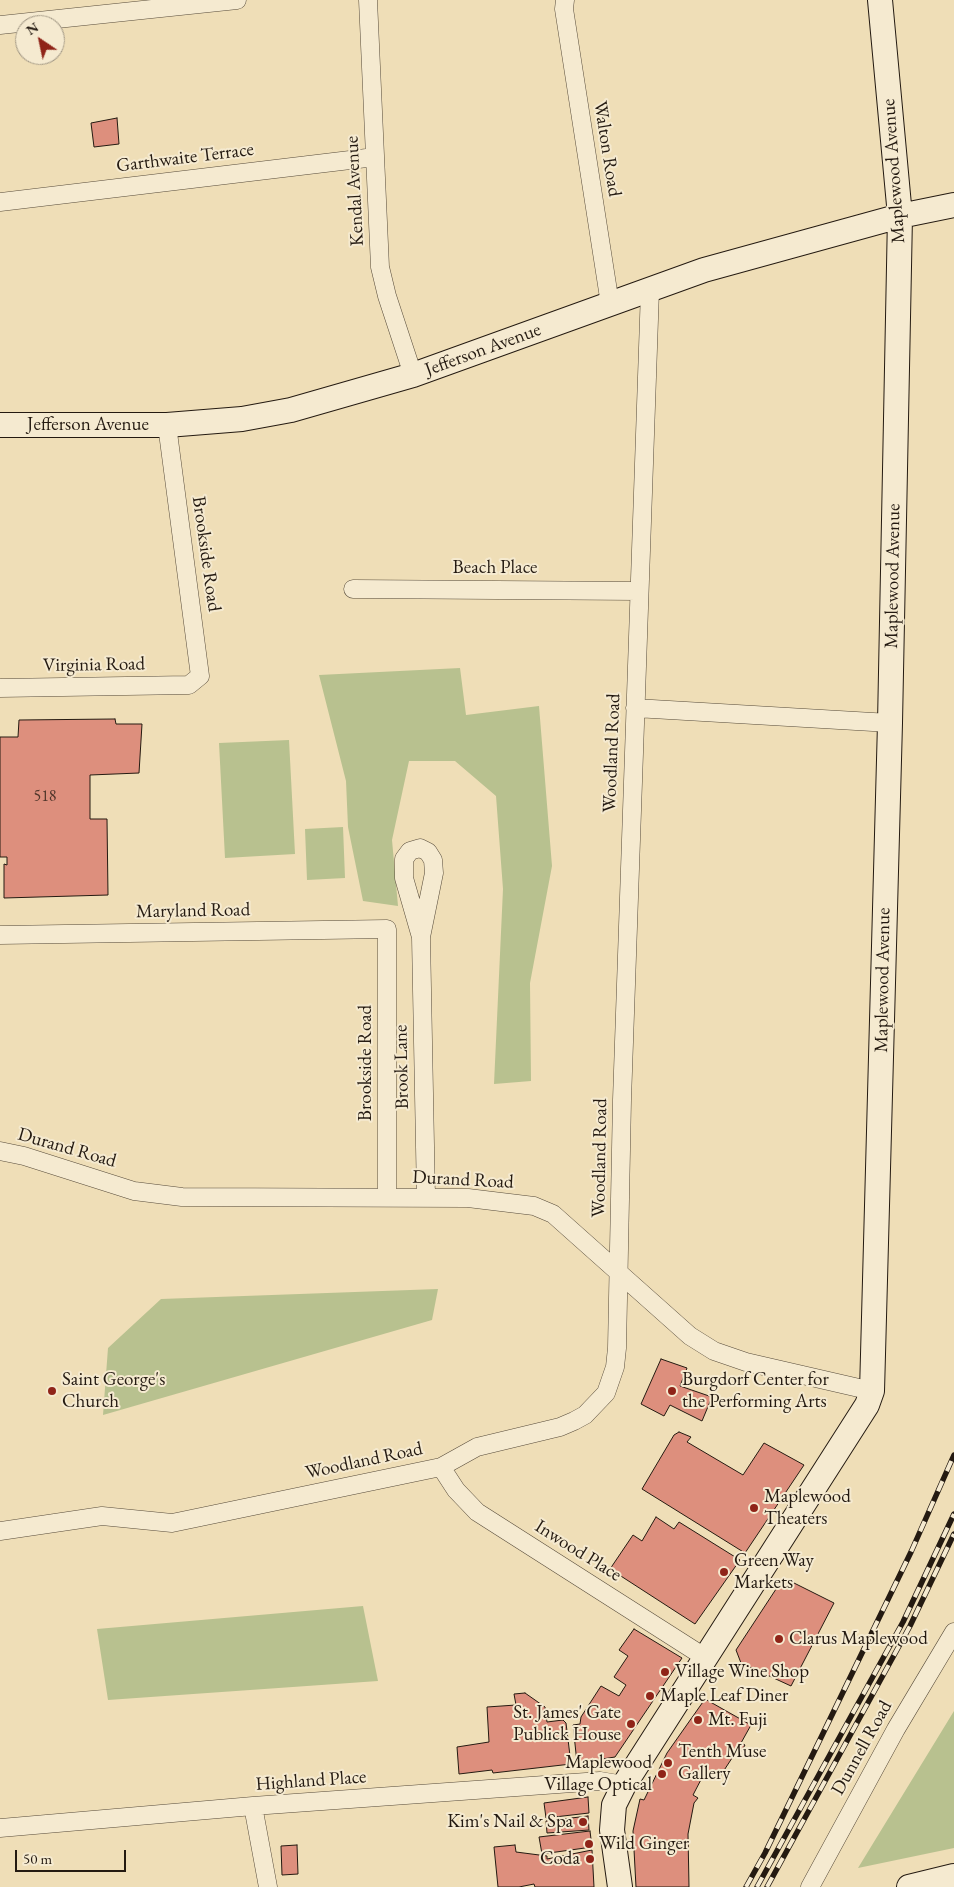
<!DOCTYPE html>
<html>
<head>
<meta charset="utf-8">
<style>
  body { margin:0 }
  #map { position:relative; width:954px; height:1887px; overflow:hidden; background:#efdeb7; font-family:"EB Garamond",serif }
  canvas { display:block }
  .north { position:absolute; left:15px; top:15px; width:50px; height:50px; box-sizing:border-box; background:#f5ead0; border:1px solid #a19784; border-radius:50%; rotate:326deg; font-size:14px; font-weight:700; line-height:20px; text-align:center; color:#241a11 }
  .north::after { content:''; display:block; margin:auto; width:18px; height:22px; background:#8f2418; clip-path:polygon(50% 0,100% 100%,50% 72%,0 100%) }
  .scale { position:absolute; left:15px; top:1850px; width:111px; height:22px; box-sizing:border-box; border:2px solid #241a11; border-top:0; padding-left:6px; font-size:15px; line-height:18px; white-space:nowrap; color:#241a11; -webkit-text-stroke:4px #f5ead0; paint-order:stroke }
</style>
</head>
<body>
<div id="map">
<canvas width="954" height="1887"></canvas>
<div class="north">N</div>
<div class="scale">50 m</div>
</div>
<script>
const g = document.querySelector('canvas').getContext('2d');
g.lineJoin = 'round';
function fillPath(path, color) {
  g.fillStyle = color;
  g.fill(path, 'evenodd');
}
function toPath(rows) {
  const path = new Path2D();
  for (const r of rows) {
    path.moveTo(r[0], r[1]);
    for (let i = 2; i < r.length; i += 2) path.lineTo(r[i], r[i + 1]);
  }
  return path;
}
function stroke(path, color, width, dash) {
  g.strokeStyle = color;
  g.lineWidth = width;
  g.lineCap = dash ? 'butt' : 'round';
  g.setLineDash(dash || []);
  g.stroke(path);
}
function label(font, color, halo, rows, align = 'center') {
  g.font = font + ' "EB Garamond",serif';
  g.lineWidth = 4;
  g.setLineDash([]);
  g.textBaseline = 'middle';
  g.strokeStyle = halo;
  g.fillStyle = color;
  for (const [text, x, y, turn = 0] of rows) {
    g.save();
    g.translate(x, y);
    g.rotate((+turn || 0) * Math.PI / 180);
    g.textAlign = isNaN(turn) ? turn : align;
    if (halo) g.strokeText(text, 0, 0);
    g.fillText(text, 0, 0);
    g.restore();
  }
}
fillPath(toPath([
  [460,668,466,715,539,706,552,866,530,983,531,1081,494,1084,503,889,496,796,455,761,409,761,392,840,398,906,363,901,348,827,346,781,319,675],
  [289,740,295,854,225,858,219,743],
  [343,827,345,878,307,880,305,829],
  [438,1289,432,1320,103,1415,108,1348,161,1299],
  [363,1606,378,1681,108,1700,97,1629],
  [954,1711,954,1848,858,1868]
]), '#b8c18f');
const building = toPath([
  [117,118,119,144,94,147,91,123,117,118],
  [115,719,116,724,142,724,139,773,90,775,90,819,107,819,108,895,4,898,4,864,7,865,7,857,0,857,0,737,18,737,19,720,115,719],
  [661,1359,687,1368,680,1386,712,1397,702,1421,670,1405,664,1416,641,1404,661,1359],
  [679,1432,691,1437,687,1442,743,1475,764,1443,804,1465,745,1553,642,1489,674,1435,679,1432],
  [656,1517,674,1529,679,1522,740,1560,695,1624,610,1569,633,1535,642,1541,656,1517],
  [792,1582,834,1603,791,1686,741,1663,736,1650,780,1583,792,1582],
  [634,1629,682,1658,615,1757,577,1763,573,1725,580,1724,581,1717,601,1686,619,1696,626,1685,614,1677,628,1656,619,1650,634,1629],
  [525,1693,545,1707,547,1722,563,1720,566,1723,571,1764,493,1773,492,1770,459,1774,457,1747,489,1742,487,1707,516,1705,514,1694,525,1693],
  [705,1699,751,1725,741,1743,745,1745,738,1757,734,1755,719,1778,706,1770,693,1795,698,1798,694,1803,688,1834,689,1887,636,1887,633,1831,640,1799,644,1800,667,1753,705,1699],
  [588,1797,589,1813,546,1818,544,1803,588,1797],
  [588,1816,589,1830,547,1833,546,1821,588,1816],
  [590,1831,592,1847,542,1854,539,1837,590,1831],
  [297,1845,298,1874,282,1875,281,1846,297,1845],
  [515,1845,516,1852,547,1856,547,1859,592,1850,594,1887,535,1887,534,1884,519,1887,498,1887,494,1847,515,1845]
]);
fillPath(building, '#dd8f7d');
stroke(building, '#241a11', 1);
const street = toPath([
  [368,0,380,267,387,296,413,375],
  [565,0,564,9,610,304],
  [0,25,237,0],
  [0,202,375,157],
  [353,589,638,591],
  [0,688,189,685,200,676,167,425],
  [635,708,890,723],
  [0,935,387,929,387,1197],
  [421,937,404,878,404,859,410,851,420,848,428,852,433,860,434,873,421,937,426,1198],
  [0,1151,24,1156,134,1191,182,1197,468,1198,534,1206,553,1214,690,1336,714,1351,746,1362,872,1391],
  [441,1467,456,1490,477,1512,706,1658],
  [0,1531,102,1516,172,1523,441,1467,477,1447,560,1427,574,1421,585,1415,606,1393,615,1367,617,1348,622,1100,650,290],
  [253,1806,268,1887],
  [0,1828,253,1806,600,1781,624,1785],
  [810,1887,896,1729,954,1632]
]);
const secondary = toPath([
  [0,425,167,425,242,419,291,410,413,375,704,270,900,216,954,205],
  [620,1887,612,1830,614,1805,624,1785,867,1405,872,1391,890,723,900,216,880,0],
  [909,1887,954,1876]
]);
stroke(street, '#574b3a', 19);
stroke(secondary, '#241a11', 26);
stroke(street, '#f5ead0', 18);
stroke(secondary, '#f5ead0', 24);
const rail = toPath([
  [746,1887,765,1853,911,1552,954,1455],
  [757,1887,903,1622,954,1514],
  [767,1887,910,1626,954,1534]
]);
stroke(rail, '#241a11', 5.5);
stroke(rail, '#f5ead0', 4, [11]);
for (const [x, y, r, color] of [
  [52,1391,5,"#8f2418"],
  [672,1391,5,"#8f2418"],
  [754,1508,5,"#8f2418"],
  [724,1572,5,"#8f2418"],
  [779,1639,5,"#8f2418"],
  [665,1672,5,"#8f2418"],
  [650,1696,5,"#8f2418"],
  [698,1720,5,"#8f2418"],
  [631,1724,5,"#8f2418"],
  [668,1763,5,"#8f2418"],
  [662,1774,5,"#8f2418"],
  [583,1822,5,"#8f2418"],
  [589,1844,5,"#8f2418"],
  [590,1859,5,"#8f2418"]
]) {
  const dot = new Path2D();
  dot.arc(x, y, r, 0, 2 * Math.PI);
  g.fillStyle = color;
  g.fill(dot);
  stroke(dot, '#f5ead0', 2);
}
label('16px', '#52372c', null, [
  ["518",45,797]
]);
label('19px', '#241a11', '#f5ead0', [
  ["Walton Road",607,149,81],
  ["Garthwaite Terrace",185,158,-7],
  ["Maplewood Avenue",894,171,-94],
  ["Kendal Avenue",355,191,-93],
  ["Jefferson Avenue",483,350,-20],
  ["Jefferson Avenue",88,425],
  ["Brookside Road",206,554,82],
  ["Beach Place",495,568],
  ["Maplewood Avenue",893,576,-89],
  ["Virginia Road",94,665,-1],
  ["Woodland Road",612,753,-88],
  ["Maryland Road",193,911,-1],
  ["Maplewood Avenue",883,980,-89],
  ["Brookside Road",366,1063,-90],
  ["Brook Lane",402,1067,-91],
  ["Durand Road",67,1148,16],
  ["Woodland Road",600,1158,-89],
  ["Durand Road",463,1180,3],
  ["Woodland Road",364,1461,-12],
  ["Inwood Place",578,1551,32],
  ["Dunnell Road",862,1748,-61],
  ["Highland Place",311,1781,-4]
]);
label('19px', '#241a11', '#f5ead0', [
  ["Saint George's",62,1380],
  ["Church",62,1402],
  ["Burgdorf Center for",682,1380],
  ["the Performing Arts",682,1402],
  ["Maplewood",764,1497],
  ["Theaters",764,1519],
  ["Green Way",734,1561],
  ["Markets",734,1583],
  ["Clarus Maplewood",789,1639],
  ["Village Wine Shop",675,1672],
  ["Maple Leaf Diner",660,1696],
  ["St. James' Gate",621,1713,"right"],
  ["Publick House",621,1735,"right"],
  ["Mt. Fuji",708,1720],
  ["Tenth Muse",678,1752],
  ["Gallery",678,1774],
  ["Maplewood",652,1763,"right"],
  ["Village Optical",652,1785,"right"],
  ["Kim's Nail & Spa",573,1822,"right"],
  ["Wild Ginger",599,1844],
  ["Coda",580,1859,"right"]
], 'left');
</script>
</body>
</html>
